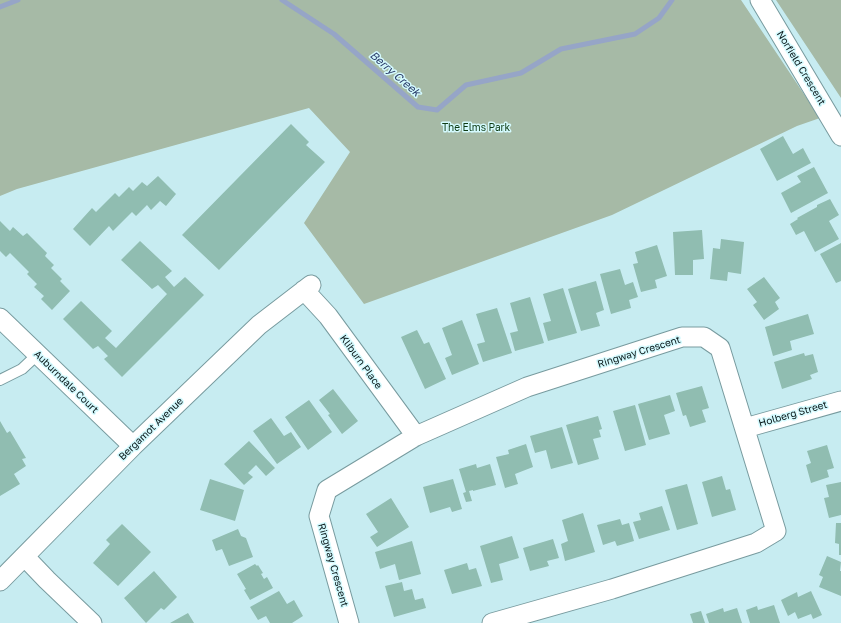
<!DOCTYPE html>
<html>
<head>
<meta charset="utf-8">
<style>
  body { margin:0 }
  canvas { display:block; background:#c7ecf1 }
</style>
</head>
<body>
<canvas width="841" height="623"></canvas>
<script>
const g = document.querySelector('canvas').getContext('2d');
g.lineJoin = 'round';
function fillPath(path, color) {
  g.fillStyle = color;
  g.fill(path, 'evenodd');
}
function toPath(rows) {
  const path = new Path2D();
  for (const r of rows) {
    path.moveTo(r[0], r[1]);
    for (let i = 2; i < r.length; i += 2) path.lineTo(r[i], r[i + 1]);
  }
  return path;
}
function stroke(path, color, width, dash) {
  g.strokeStyle = color;
  g.lineWidth = width;
  g.lineCap = dash ? 'butt' : 'round';
  g.setLineDash(dash || []);
  g.stroke(path);
}
function label(font, color, halo, rows, align = 'center') {
  g.font = font + ' "Golos Text",sans-serif';
  g.lineWidth = 3;
  g.setLineDash([]);
  g.textBaseline = 'middle';
  g.strokeStyle = halo;
  g.fillStyle = color;
  for (const [text, x, y, turn = 0] of rows) {
    g.save();
    g.translate(x, y);
    g.rotate((+turn || 0) * Math.PI / 180);
    g.textAlign = isNaN(turn) ? turn : align;
    if (halo) g.strokeText(text, 0, 0);
    g.fillText(text, 0, 0);
    g.restore();
  }
}
fillPath(toPath([
  [0,0,741,0,820,118,797,126,612,215,364,304,304,223,350,152,309,108,17,189,0,196],
  [776,0,841,0,841,98]
]), '#a6baa6');
stroke(toPath([
  [282,0,334,34,418,107,437,110,466,85,521,73,561,49,635,34,659,18,672,0],
  [0,7,18,0]
]), '#96a5c7', 5);
fillPath(toPath([
  [291,124,309,142,306,145,325,162,219,270,182,235],
  [783,136,793,154,803,148,811,163,777,181,760,149],
  [814,167,828,193,791,213,781,193,801,182,797,176],
  [158,176,176,194,166,206,160,201,151,210,147,205,136,216,132,212,113,231,109,226,90,246,73,229,92,208,96,212,115,193,119,197,129,187,133,191,142,182,147,186],
  [830,199,839,215,829,221,839,239,815,252,804,231,796,235,790,224,798,219,797,218,817,207,817,205],
  [0,221,10,231,13,227,23,236,27,233,47,253,45,256,54,265,51,268,62,279,60,281,70,291,52,310,41,299,44,296,34,287,37,284,27,274,29,272,10,253,6,257,0,251],
  [702,230,704,259,693,260,693,275,675,275,673,232],
  [721,239,744,242,741,274,728,272,727,281,710,279,713,248,720,249],
  [140,241,172,271,165,277,174,287,185,277,204,295,122,377,104,359,108,356,98,346,93,349,63,319,81,301,112,331,105,338,116,348,167,294,158,285,152,289,121,260],
  [841,243,841,281,836,283,820,254],
  [657,245,667,276,655,280,657,288,641,292,633,264,638,263,635,252],
  [620,269,625,285,633,282,638,297,629,300,631,308,611,314,600,274],
  [764,277,780,298,775,302,779,309,764,320,753,305,757,302,747,289],
  [596,281,604,310,596,313,600,326,581,331,568,289],
  [563,288,577,333,548,341,543,323,551,321,543,294],
  [530,297,544,343,515,351,510,333,518,331,510,303],
  [497,308,512,353,483,362,477,344,485,342,476,314],
  [808,314,814,334,790,341,792,350,773,356,765,327],
  [462,320,479,364,452,375,445,358,452,355,442,328],
  [417,330,424,344,429,342,446,379,425,389,401,337],
  [804,353,805,356,813,354,818,372,810,375,812,379,782,389,774,362],
  [702,386,709,408,702,410,706,422,690,427,686,415,683,416,676,393],
  [333,389,358,421,342,434,328,415,330,414,319,400],
  [670,395,675,411,664,415,670,434,649,440,638,404],
  [309,400,332,432,308,450,285,417],
  [635,405,646,445,625,451,613,411],
  [598,416,602,429,599,430,601,437,593,439,599,459,578,465,566,425],
  [271,418,284,436,291,432,301,447,277,464,253,431],
  [0,421,7,433,10,431,26,458,22,459,26,466,14,474,20,484,0,496],
  [562,427,573,463,551,469,546,450,535,453,530,436],
  [249,441,275,468,266,476,256,465,248,473,253,477,244,485,224,464],
  [526,444,533,467,515,474,518,484,505,488,496,457,509,454,508,450],
  [827,445,834,468,827,470,829,477,811,483,806,465,811,463,807,451],
  [476,464,477,468,490,464,496,485,473,491,473,490,469,491,472,501,466,502,463,493,466,492,459,469],
  [722,476,726,490,730,489,736,510,712,517,702,482],
  [210,479,244,490,235,521,200,510],
  [453,479,462,509,452,512,450,507,430,513,423,487],
  [841,482,841,515,829,518,824,498,829,497,826,485],
  [687,484,698,524,677,530,665,490],
  [391,498,409,527,377,547,370,537,378,532,366,514],
  [662,506,670,530,639,539,633,522,641,520,639,513],
  [583,513,595,552,565,561,561,544,568,541,562,520],
  [620,519,622,525,629,523,634,541,617,546,615,541,603,545,597,525],
  [836,523,841,523,841,555,839,555,839,544,835,543],
  [122,524,151,552,118,586,93,563,110,544,106,540],
  [238,529,241,536,246,538,253,557,229,566,222,549,216,551,212,540],
  [512,536,519,558,499,564,503,580,491,583,480,546],
  [553,539,559,558,547,561,549,566,530,571,523,548],
  [412,541,421,574,399,580,395,564,380,569,375,552],
  [827,556,841,562,840,571,841,571,841,596,819,587,823,577,819,575],
  [467,563,469,570,476,568,482,586,452,594,444,570],
  [255,564,257,566,258,565,263,573,261,574,264,579,267,577,273,588,250,600,244,590,246,589,237,574],
  [154,571,177,597,164,610,161,608,146,623,124,598],
  [402,582,404,591,412,589,415,600,423,598,426,608,394,617,385,586],
  [279,591,287,604,294,600,303,616,292,623,270,623,266,616,258,620,250,607],
  [811,591,822,615,813,619,811,614,798,619,795,612,788,616,781,600,797,592,798,597],
  [774,605,780,623,750,623,746,610,757,606,758,610],
  [723,608,724,612,737,608,742,623,709,623,706,614],
  [701,611,705,623,693,623,690,614],
  [188,613,194,623,170,623]
]), '#90bdb1');
const lane = toPath([
  [0,380,22,369,38,354]
]);
const street = toPath([
  [760,0,841,136],
  [304,290,328,316,416,436],
  [0,318,133,446],
  [745,428,841,401],
  [25,557,47,580,92,623],
  [0,581,133,446,259,325,311,285],
  [349,623,319,516,327,490,416,436,527,387,682,337,704,337,720,348,776,531,756,543,612,589,492,623]
]);
stroke(lane, '#789b9f', 12);
stroke(street, '#789b9f', 21);
stroke(lane, '#fff', 10);
stroke(street, '#fff', 19);
label('10px', '#081618', '#d4fafe', [
  ["Norfield Crescent",801,68,59],
  ["Ringway Crescent",639,352,-17],
  ["Kliburn Place",361,362,54],
  ["Auburndale Court",66,382,44],
  ["Holberg Street",793,414,-16],
  ["Bergamot Avenue",151,429,-44],
  ["Ringway Crescent",333,565,74]
]);
label('10px', '#0d3a13', '#d4fafe', [
  ["The Elms Park",476,128]
]);
label('italic 11px', '#2b3d6a', '#d4fafe', [
  ["Berry Creek",395,74,41]
]);
</script>
</body>
</html>
